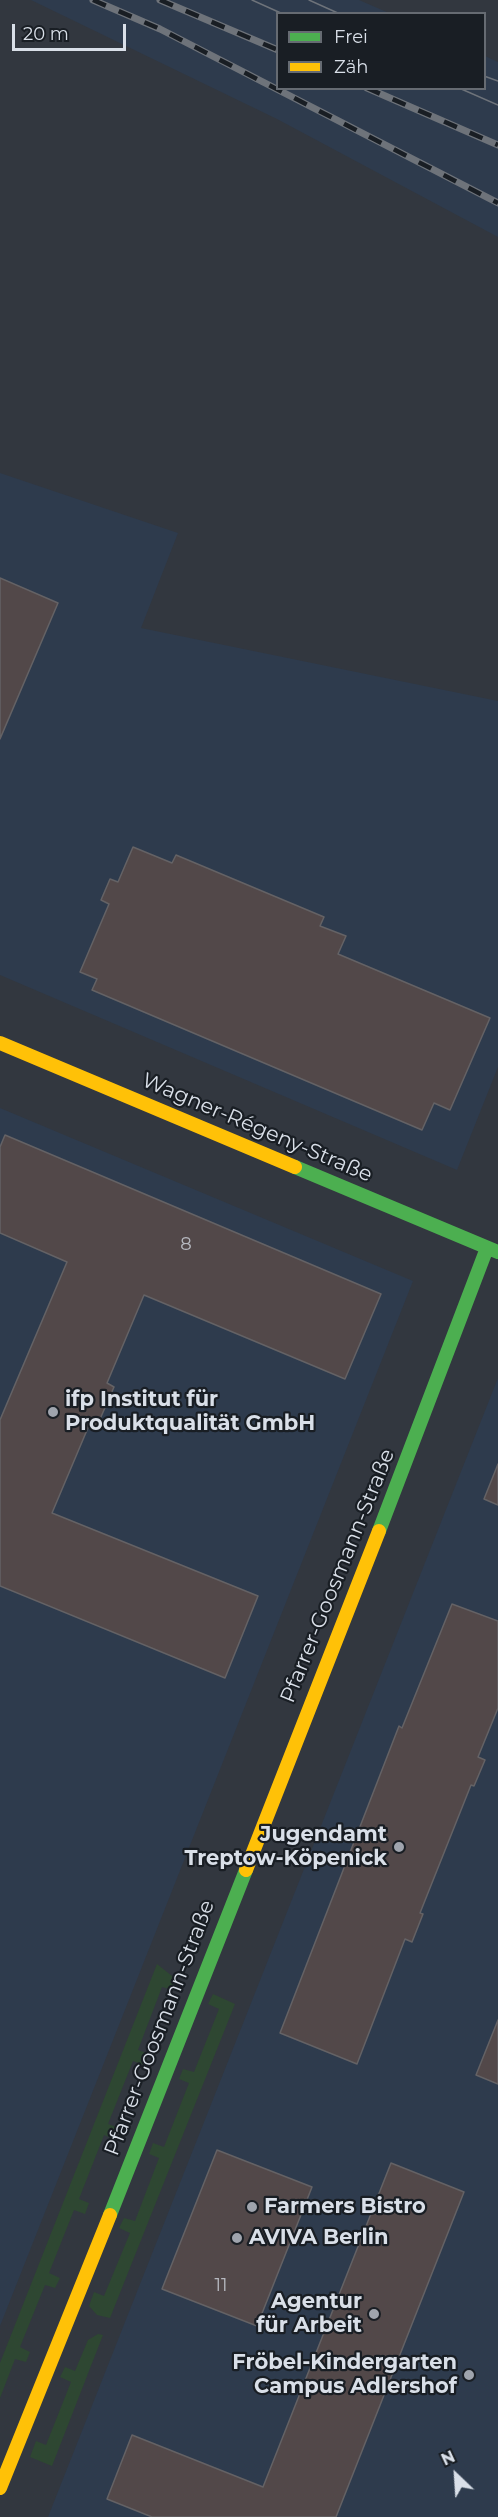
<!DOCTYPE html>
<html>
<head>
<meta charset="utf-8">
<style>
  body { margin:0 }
  #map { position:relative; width:498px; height:2517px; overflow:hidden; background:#32373f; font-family:Montserrat,sans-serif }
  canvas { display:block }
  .legend { position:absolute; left:276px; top:12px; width:210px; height:78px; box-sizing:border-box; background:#191e24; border:2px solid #666b72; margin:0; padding:8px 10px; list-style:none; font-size:18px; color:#d9dfe8 }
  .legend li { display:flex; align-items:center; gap:12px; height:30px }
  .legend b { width:30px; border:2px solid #666b72 }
  .north { position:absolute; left:426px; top:2445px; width:60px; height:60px; -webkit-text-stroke:4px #191e24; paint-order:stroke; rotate:335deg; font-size:16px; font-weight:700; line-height:24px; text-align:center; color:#d9dfe8 }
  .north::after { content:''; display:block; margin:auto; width:21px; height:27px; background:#d9dfe8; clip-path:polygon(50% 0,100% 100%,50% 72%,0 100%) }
  .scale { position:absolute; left:12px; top:24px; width:114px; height:27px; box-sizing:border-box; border:3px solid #d9dfe8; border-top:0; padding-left:8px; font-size:18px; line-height:21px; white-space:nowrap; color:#d9dfe8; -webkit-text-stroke:4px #191e24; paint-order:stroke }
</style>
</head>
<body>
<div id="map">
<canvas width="498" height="2517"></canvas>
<ul class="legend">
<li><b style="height:8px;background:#4caf50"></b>Frei</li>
<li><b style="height:8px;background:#ffc107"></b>Zäh</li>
</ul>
<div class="north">N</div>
<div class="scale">20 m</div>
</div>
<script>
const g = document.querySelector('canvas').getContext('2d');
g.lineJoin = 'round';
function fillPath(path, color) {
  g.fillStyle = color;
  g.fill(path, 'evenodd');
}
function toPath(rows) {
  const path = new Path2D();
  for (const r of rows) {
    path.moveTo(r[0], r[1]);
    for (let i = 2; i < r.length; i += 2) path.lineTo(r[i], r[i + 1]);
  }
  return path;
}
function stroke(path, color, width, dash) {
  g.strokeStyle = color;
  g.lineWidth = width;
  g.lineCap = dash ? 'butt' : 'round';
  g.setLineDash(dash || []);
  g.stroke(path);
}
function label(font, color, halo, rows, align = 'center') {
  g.font = font + ' Montserrat,sans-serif';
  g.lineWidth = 4.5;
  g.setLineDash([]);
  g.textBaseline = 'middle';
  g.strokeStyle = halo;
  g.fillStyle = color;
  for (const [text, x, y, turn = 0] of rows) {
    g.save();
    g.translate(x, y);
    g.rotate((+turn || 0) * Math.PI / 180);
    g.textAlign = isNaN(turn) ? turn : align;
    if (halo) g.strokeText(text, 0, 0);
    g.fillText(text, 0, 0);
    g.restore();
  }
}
fillPath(toPath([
  [31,0,359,0,389,13,278,14,278,88,484,88,485,56,498,62,498,237,277,119],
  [0,473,178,533,141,628,498,701,498,1067,457,1170,0,975],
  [0,1108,413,1281,0,2326],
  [498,1378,498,2517,48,2517]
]), '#2e3b4d');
fillPath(toPath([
  [157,1964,177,1980,173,1990,162,1987,138,2050,149,2054,144,2065,133,2061,108,2124,119,2128,114,2139,104,2135,79,2199,89,2203,85,2214,74,2210,49,2273,60,2278,55,2288,45,2285,20,2347,30,2352,26,2362,15,2359,0,2398,0,2363],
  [213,1994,235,2004,110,2318,97,2315,89,2306,94,2292,104,2296,130,2233,119,2228,124,2218,135,2221,159,2158,149,2154,153,2143,164,2147,189,2083,179,2079,183,2069,194,2072,219,2009,208,2004],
  [98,2334,103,2335,52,2466,30,2457,36,2441,46,2445,71,2382,60,2377,65,2367,75,2371,88,2340]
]), '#2e4732');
const building = toPath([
  [0,578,58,603,0,739,0,578],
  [133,847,172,863,176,855,324,917,320,926,346,936,338,954,490,1018,450,1110,434,1103,422,1130,92,990,97,979,80,972,109,904,101,900,110,879,118,882,133,847],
  [5,1135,381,1294,345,1379,144,1295,107,1383,114,1387,97,1426,90,1423,52,1513,258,1596,225,1678,0,1586,0,1420,67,1262,0,1233,0,1147,5,1135],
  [498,1464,498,1505,484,1499,498,1464],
  [452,1604,498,1621,498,1708,478,1757,485,1760,474,1786,471,1785,420,1913,423,1914,412,1942,405,1939,357,2064,280,2033,399,1726,402,1728,452,1604],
  [498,2020,498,2084,476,2075,498,2020],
  [217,2150,312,2187,257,2326,162,2289,217,2150],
  [391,2163,464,2192,336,2517,152,2517,107,2499,132,2435,263,2487,391,2163]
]);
fillPath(building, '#524849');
stroke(building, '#646265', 1.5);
stroke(toPath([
  [295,1167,498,1252],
  [379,1531,487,1248],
  [110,2215,246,1870]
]), '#4caf50', 14);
stroke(toPath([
  [0,1043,295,1167],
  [246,1870,379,1531],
  [0,2488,110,2215]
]), '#ffc107', 14);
stroke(toPath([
  [252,0,283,14],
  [309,0,340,14],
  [484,76,498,81],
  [459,88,498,105]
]), '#6e737a', 1.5);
const rail = toPath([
  [93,0,160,29,498,203],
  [160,0,278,50],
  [367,88,498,145]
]);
stroke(rail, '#6e737a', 7);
stroke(rail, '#191e24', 4.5, [14]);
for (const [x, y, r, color] of [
  [53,1412,6,"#9fa4ad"],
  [399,1847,6,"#9fa4ad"],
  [252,2207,6,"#9fa4ad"],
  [237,2238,6,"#9fa4ad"],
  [374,2314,6,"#9fa4ad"],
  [469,2375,6,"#9fa4ad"]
]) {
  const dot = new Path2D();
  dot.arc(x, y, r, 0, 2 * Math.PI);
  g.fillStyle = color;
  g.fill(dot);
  stroke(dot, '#191e24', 2);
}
label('18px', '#b7b9c0', null, [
  ["8",186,1245],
  ["11",221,2286]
]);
label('21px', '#d9dfe8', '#191e24', [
  ["Wagner-Régeny-Straße",257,1128,23],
  ["Pfarrer-Goosmann-Straße",338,1576,-68],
  ["Pfarrer-Goosmann-Straße",160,2028,-69]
]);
label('bold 21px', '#d9dfe8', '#191e24', [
  ["ifp Institut für",65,1400],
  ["Produktqualität GmbH",65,1424],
  ["Jugendamt",387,1835,"right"],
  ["Treptow-Köpenick",387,1859,"right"],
  ["Farmers Bistro",264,2207],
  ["AVIVA Berlin",249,2238],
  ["Agentur",362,2302,"right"],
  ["für Arbeit",362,2326,"right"],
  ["Fröbel-Kindergarten",457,2363,"right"],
  ["Campus Adlershof",457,2387,"right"]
], 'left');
</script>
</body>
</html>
